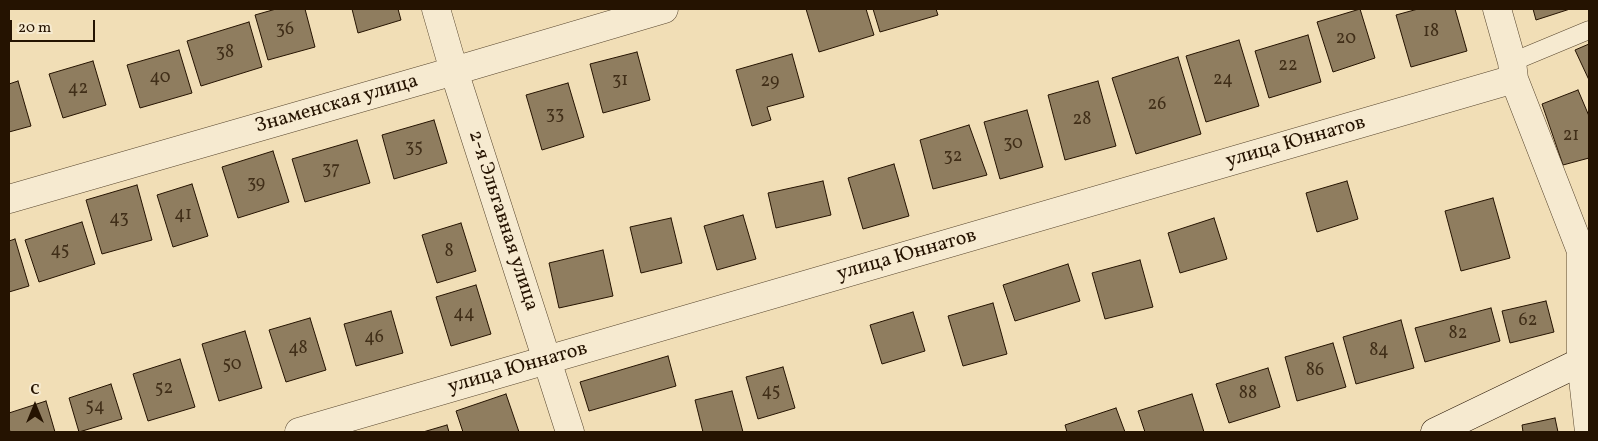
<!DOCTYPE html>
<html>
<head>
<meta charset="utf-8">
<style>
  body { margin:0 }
  #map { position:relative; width:1598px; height:441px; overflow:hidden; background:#f1deb6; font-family:Vollkorn,serif }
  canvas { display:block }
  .frame { position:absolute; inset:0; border:10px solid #251301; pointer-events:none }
  .north { position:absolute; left:10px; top:381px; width:50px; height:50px; -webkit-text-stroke:4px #f6ead0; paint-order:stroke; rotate:0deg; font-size:14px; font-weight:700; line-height:20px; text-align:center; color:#251301 }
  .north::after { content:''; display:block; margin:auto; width:18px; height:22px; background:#251301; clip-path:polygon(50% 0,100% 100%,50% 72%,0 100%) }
  .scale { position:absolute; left:10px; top:20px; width:85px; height:22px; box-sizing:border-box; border:2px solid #251301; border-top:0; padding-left:6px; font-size:15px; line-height:18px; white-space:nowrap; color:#251301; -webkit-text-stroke:4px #f6ead0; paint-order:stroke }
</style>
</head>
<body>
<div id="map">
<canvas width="1598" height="441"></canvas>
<div class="frame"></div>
<div class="north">С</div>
<div class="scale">20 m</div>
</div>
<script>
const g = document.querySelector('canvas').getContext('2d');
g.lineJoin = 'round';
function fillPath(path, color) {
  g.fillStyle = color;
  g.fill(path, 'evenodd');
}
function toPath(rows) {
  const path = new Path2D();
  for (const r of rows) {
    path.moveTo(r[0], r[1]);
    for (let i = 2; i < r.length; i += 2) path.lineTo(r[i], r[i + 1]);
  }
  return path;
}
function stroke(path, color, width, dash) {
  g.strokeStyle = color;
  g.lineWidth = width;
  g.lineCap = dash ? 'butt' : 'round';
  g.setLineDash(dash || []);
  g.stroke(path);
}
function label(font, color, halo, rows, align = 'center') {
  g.font = font + ' Vollkorn,serif';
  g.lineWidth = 5;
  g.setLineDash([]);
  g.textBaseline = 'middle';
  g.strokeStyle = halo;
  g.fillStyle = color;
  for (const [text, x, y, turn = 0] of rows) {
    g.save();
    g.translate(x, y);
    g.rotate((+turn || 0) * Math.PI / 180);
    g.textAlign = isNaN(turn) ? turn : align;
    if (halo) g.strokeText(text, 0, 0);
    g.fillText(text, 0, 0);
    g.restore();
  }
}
const building = toPath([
  [276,9,305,9,315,47,268,60,255,15,276,9],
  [352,9,398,9,401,20,358,33,352,9],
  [806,9,866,9,874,35,819,52,806,9],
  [873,9,936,9,938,15,880,32,873,9],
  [1360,9,1375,58,1333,72,1317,22,1360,9],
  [1418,9,1455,9,1467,51,1411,67,1396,15,1418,9],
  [1533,9,1570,9,1536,20,1533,9],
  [249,22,262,67,201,86,187,41,249,22],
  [1308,35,1321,82,1269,98,1255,51,1308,35],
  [1239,40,1259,106,1206,122,1186,56,1239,40],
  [1589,44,1589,80,1575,50,1589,44],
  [179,50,192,93,140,108,127,65,179,50],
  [637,52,650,100,603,113,590,64,637,52],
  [792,54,804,97,767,107,771,120,752,126,736,70,792,54],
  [1178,57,1201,134,1136,154,1112,78,1178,57],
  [93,61,106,105,63,118,49,74,93,61],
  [18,81,31,126,9,132,9,84,18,81],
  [1098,81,1116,146,1065,160,1048,95,1098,81],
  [568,83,584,137,542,150,526,95,568,83],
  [1578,90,1589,116,1589,158,1563,165,1542,104,1578,90],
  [1027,110,1043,167,1000,179,984,122,1027,110],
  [434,120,447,163,394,179,382,135,434,120],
  [969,125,987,175,933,189,920,140,969,125],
  [357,140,370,183,305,202,292,159,357,140],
  [273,151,289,202,238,218,222,167,273,151],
  [894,164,909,216,863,229,848,178,894,164],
  [823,181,831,215,776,228,768,193,823,181],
  [1347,181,1358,219,1317,232,1306,193,1347,181],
  [192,184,208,236,173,247,157,195,192,184],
  [137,185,152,240,102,254,86,200,137,185],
  [1493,198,1510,258,1461,271,1445,211,1493,198],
  [743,215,756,259,717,270,704,226,743,215],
  [671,218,682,263,641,273,630,227,671,218],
  [1214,218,1227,259,1180,273,1168,233,1214,218],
  [82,222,95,264,39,282,25,240,82,222],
  [461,223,476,271,437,283,422,235,461,223],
  [15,239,29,286,9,292,9,241,15,239],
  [603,250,613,296,559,308,549,263,603,250],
  [1140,260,1153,307,1105,319,1092,273,1140,260],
  [1068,264,1080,301,1015,321,1003,285,1068,264],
  [476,285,491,334,451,346,436,297,476,285],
  [1546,301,1554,332,1510,343,1502,311,1546,301],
  [993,303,1007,354,963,366,948,316,993,303],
  [1491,308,1500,341,1425,362,1415,328,1491,308],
  [391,311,403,353,356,366,344,324,391,311],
  [913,312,925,351,882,364,870,325,913,312],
  [310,318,326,370,286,382,269,330,310,318],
  [1401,320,1414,368,1356,384,1343,337,1401,320],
  [245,331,262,388,219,401,202,344,245,331],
  [1333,343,1346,387,1297,401,1285,357,1333,343],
  [668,356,676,386,589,411,580,382,668,356],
  [180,359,195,407,148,421,133,374,180,359],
  [783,367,795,408,758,419,746,377,783,367],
  [1268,368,1280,407,1229,423,1216,384,1268,368],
  [111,384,122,419,79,432,69,398,111,384],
  [732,391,743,432,703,432,695,400,732,391],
  [506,394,519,432,463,432,456,411,506,394],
  [1192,394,1204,432,1145,432,1138,411,1192,394],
  [46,401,55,432,10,432,9,427,9,413,46,401],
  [1116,408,1125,432,1067,432,1065,425,1116,408],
  [1555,418,1558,432,1523,432,1522,425,1555,418],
  [447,425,449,432,423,432,447,425]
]);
fillPath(building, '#8f7d5f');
stroke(building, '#251301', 1);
const lane = toPath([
  [1512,62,1589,30]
]);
const street = toPath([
  [436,9,454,71,570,432],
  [1497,9,1512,62,1514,79,1581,251,1581,361,1589,432],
  [9,199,454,71,664,9],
  [299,432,1514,79]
]);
const secondary = toPath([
  [1435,432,1589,358]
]);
stroke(lane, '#58462e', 19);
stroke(street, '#58462e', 29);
stroke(secondary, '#251301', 29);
stroke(lane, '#f6ead0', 18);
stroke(street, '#f6ead0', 28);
stroke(secondary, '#f6ead0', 28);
label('18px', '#402e18', null, [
  ["36",285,31],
  ["18",1431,33],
  ["20",1346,40],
  ["38",225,54],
  ["22",1288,67],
  ["40",160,79],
  ["24",1223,81],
  ["31",620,82],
  ["29",770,83],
  ["42",78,90],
  ["26",1157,106],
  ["33",555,116],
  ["28",1082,121],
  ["21",1571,137],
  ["30",1013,145],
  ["35",414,149],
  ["32",953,158],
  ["37",331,171],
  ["39",256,185],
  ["41",183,216],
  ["43",119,220],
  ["45",60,252],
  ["8",449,253],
  ["44",464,315],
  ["62",1528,322],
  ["82",1458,335],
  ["46",374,339],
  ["48",298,350],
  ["84",1379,352],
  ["50",232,366],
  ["86",1315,372],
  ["52",164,390],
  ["45",771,393],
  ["88",1248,395],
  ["54",95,408]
]);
label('20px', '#251301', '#f6ead0', [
  ["Знаменская улица",337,105,-16],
  ["улица Юннатов",1296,143,-16],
  ["2-я Эльтавная улица",502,221,72],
  ["улица Юннатов",907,256,-16],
  ["улица Юннатов",518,369,-16]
]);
</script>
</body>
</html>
